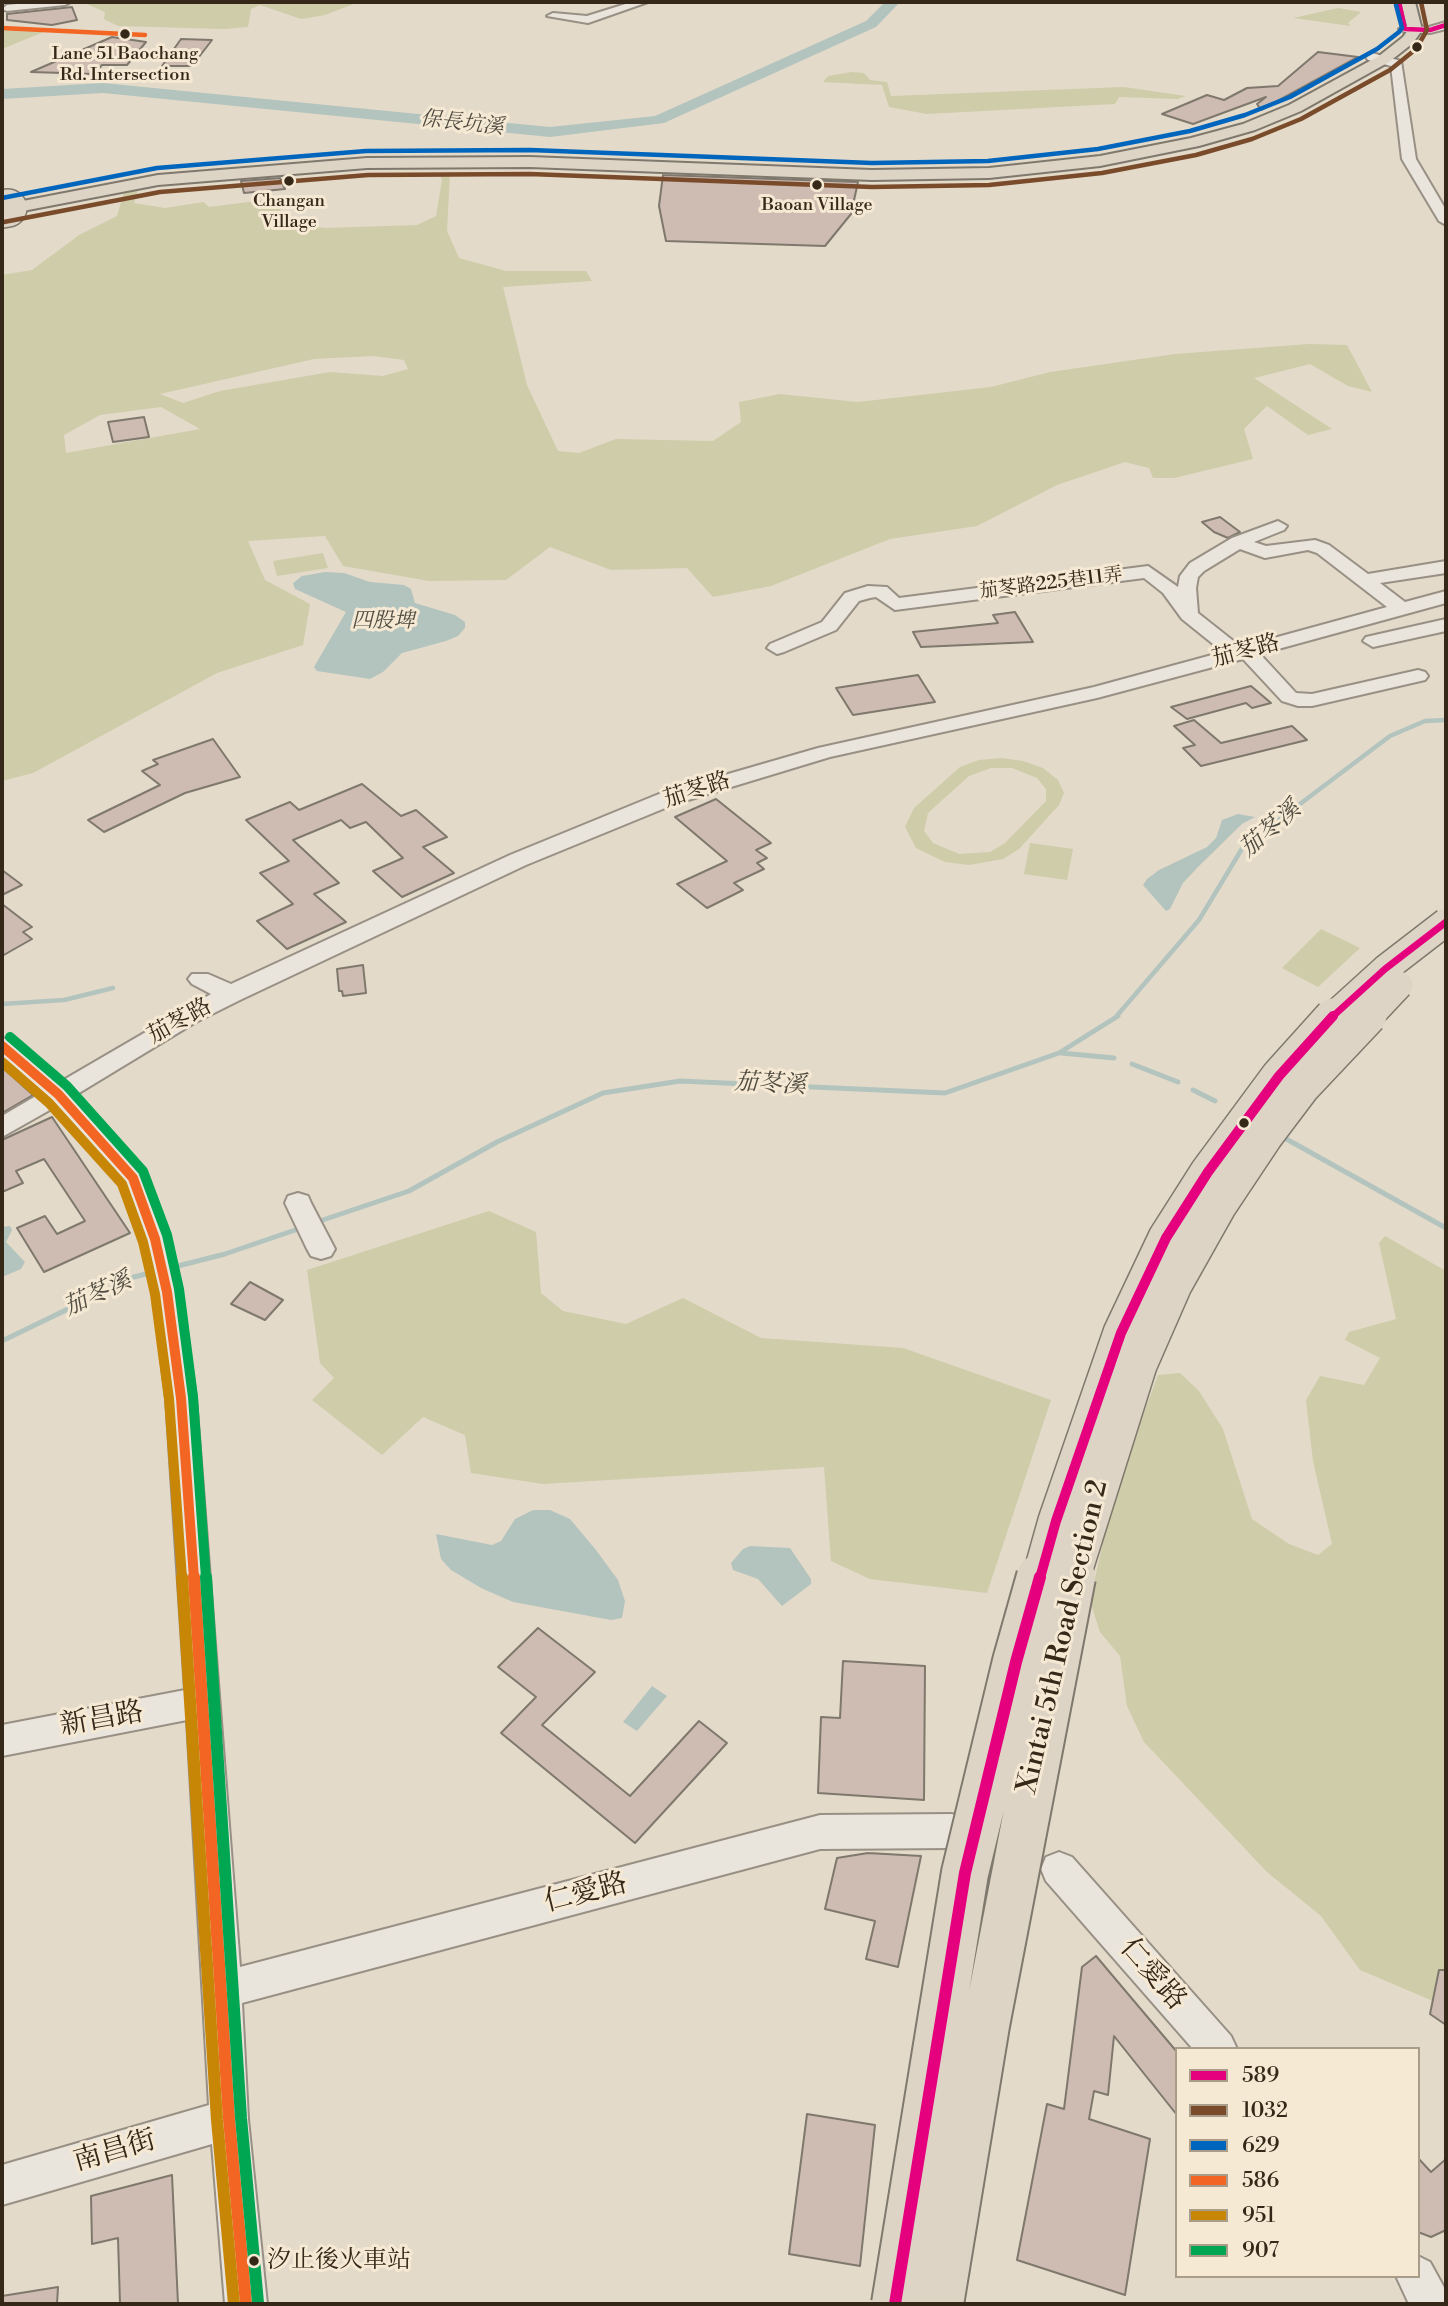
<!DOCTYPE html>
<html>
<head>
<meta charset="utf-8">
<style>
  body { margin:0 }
  #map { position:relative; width:1448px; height:2306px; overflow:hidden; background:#e4dac9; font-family:"Libre Bodoni",serif }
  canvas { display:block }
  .frame { position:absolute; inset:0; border:4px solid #362818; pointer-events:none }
  .legend { position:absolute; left:1175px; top:2047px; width:245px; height:231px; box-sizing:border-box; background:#f5e9d4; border:2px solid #a99c89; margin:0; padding:9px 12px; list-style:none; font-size:21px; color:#362818 }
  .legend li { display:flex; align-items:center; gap:14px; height:35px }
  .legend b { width:35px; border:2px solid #a99c89 }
</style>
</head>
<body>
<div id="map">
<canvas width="1448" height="2306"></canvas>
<div class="frame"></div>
<ul class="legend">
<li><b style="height:9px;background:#e5007d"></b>589</li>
<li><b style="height:9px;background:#7a4b2a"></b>1032</li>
<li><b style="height:9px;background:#0065bd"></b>629</li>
<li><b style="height:9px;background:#f26522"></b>586</li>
<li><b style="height:9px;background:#c78606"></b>951</li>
<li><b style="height:9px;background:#00a651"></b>907</li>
</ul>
</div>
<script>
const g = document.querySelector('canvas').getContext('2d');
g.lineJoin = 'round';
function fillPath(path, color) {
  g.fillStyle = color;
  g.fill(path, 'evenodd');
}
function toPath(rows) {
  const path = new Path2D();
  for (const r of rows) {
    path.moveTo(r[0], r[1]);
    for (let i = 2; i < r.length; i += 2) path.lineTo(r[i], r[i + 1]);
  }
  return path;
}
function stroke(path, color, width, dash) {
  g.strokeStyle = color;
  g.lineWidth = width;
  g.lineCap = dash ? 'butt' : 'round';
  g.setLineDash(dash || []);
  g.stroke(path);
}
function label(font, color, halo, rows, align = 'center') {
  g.font = font + ' "Libre Bodoni","Noto Serif TC",serif';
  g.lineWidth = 6;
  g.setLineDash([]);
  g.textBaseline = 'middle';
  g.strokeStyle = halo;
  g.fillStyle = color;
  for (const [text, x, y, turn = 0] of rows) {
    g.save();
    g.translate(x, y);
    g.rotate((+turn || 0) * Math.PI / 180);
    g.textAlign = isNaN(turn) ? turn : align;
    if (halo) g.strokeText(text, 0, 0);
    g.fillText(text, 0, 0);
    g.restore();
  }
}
fillPath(toPath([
  [82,2,359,2,325,15,301,19,260,5,251,9,248,27,224,29,118,26,104,19,105,12],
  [1338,8,1361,12,1348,23,1351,26,1293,18],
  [6,29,46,31,2,49,2,31],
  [852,72,864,73,870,80,887,82,891,96,1124,87,1186,96,1178,99,1119,97,1115,104,927,114,889,107,882,85,823,82,828,76],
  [439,173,450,173,447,231,459,258,506,271,586,271,592,281,503,287,527,385,558,451,579,453,616,439,713,441,741,422,739,402,780,394,858,402,991,387,1050,372,1175,354,1309,344,1347,345,1372,392,1348,386,1310,364,1254,378,1332,429,1308,435,1267,406,1244,429,1253,459,1174,478,1153,478,1149,468,1125,462,1057,485,977,526,890,539,771,586,713,597,687,568,611,570,550,547,506,580,429,581,343,566,325,536,248,541,265,580,310,604,303,645,217,673,33,773,2,781,2,275,32,270,79,235,117,216,124,192,138,190,134,203,165,208,204,202,209,207,280,198,280,209,285,223,325,228,417,225,436,216,442,180],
  [373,356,404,360,408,369,383,376,330,372,220,391,183,403,160,394,314,359],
  [161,407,200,429,66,453,64,435,100,415],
  [323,553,328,568,277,576,273,561],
  [1001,758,1023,761,1043,768,1058,780,1064,793,1059,805,1019,849,1003,859,969,865,945,862,916,848,905,827,914,808,960,767,979,760],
  [991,768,1012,768,1037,778,1046,789,1046,801,1005,843,990,852,959,854,933,843,924,831,928,813,969,776],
  [1030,843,1073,849,1067,880,1024,874],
  [1321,929,1360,948,1318,987,1282,968],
  [489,1211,536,1232,541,1293,563,1311,626,1324,683,1298,761,1338,903,1348,1051,1400,987,1593,870,1579,831,1561,824,1467,543,1484,471,1473,465,1435,423,1417,382,1455,312,1400,334,1378,320,1363,307,1270],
  [1385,1236,1446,1271,1446,1994,1435,1991,1433,2001,1360,1970,1321,1916,1267,1872,1144,1742,1127,1706,1120,1656,1100,1632,1090,1601,1113,1496,1158,1375,1180,1373,1199,1391,1223,1429,1252,1519,1289,1544,1318,1555,1332,1544,1313,1461,1306,1400,1320,1376,1364,1385,1380,1358,1345,1340,1349,1332,1396,1319,1379,1243]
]), '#cecca9');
fillPath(toPath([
  [325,572,344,573,370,582,404,585,411,589,415,603,455,615,465,622,465,628,458,636,446,641,402,653,383,672,370,679,317,671,314,667,346,612,295,589,293,583,302,576],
  [1238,814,1255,817,1242,824,1199,866,1183,883,1170,909,1166,911,1143,885,1147,879,1159,870,1207,847,1216,838,1222,820],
  [10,1226,12,1230,6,1242,25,1262,21,1269,2,1277,2,1227],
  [533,1510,550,1510,570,1519,596,1550,618,1580,625,1601,622,1618,611,1620,513,1602,481,1588,451,1570,441,1559,436,1534,492,1545,501,1541,515,1519],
  [750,1546,790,1548,811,1579,811,1584,782,1606,758,1579,733,1570,731,1563,743,1549],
  [652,1686,667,1696,637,1731,623,1722]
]), '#b3c4bf');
stroke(toPath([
  [2,1004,64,1000,113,988],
  [1115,1018,1199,920,1243,847,1390,736,1425,721,1446,720]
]), '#b3c4bf', 4.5);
stroke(toPath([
  [1061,1053,1114,1058],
  [1132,1064,1178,1082],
  [1193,1090,1215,1101],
  [1281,1136,1446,1228],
  [314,1223,409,1191,497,1142,603,1093,680,1081,945,1093,1059,1053,1118,1016],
  [170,1268,225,1254,301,1228],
  [2,1341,134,1277,154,1272]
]), '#b3c4bf', 5);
fillPath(toPath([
  [885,2,900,2,876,27,664,123,550,137,103,93,2,99,2,89,103,83,550,127,655,116,866,21,885,2]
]), '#b3c4bf');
const building = toPath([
  [72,7,77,20,52,25,7,20,7,14,72,7],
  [112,37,146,42,127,65,102,65,94,74,31,72,112,37],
  [181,39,212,40,192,66,162,66,181,39],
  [1318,52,1358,57,1261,110,1257,104,1266,97,1193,124,1162,114,1207,95,1224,100,1247,88,1278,86,1318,52],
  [663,175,858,182,851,214,825,246,666,241,659,206,663,175],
  [280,178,285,189,244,193,241,181,280,178],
  [144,417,149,437,113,442,108,422,144,417],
  [1220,517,1240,532,1228,538,1214,532,1202,522,1220,517],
  [1015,612,1033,642,921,647,913,632,998,623,993,615,1015,612],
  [918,675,935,702,853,715,836,688,918,675],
  [1251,686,1271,703,1252,708,1246,703,1187,719,1171,707,1251,686],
  [1194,720,1221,743,1292,726,1307,740,1201,766,1183,748,1195,745,1174,726,1194,720],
  [213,739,240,777,185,793,104,832,88,820,160,785,142,771,158,764,153,760,213,739],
  [362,784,401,816,416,810,447,837,423,847,454,873,402,897,373,871,403,858,366,822,350,828,341,820,293,840,339,883,314,894,346,922,287,949,257,921,293,904,260,873,289,861,246,820,290,802,299,810,362,784],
  [716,799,771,843,756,850,767,858,757,863,764,869,734,883,743,890,707,908,677,884,727,861,675,817,716,799],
  [2,870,22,885,2,895,2,870],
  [2,904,32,927,23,932,32,939,2,956,2,904],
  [363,965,366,993,343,996,342,991,339,991,337,969,363,965],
  [2,1067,33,1095,2,1113,2,1067],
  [52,1117,130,1233,44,1272,17,1228,45,1216,57,1234,85,1221,44,1159,16,1171,23,1183,2,1192,2,1140,52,1117],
  [250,1282,283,1300,265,1320,231,1304,250,1282],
  [538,1628,595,1672,542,1725,630,1796,699,1721,727,1743,635,1843,501,1733,536,1697,498,1667,538,1628],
  [843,1661,925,1666,924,1800,818,1793,821,1717,840,1718,843,1661],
  [868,1853,921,1856,898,1967,866,1959,875,1921,825,1909,837,1858,868,1853],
  [1096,1956,1177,2052,1177,2115,1114,2036,1108,2095,1094,2091,1089,2119,1150,2139,1125,2295,1017,2260,1047,2104,1064,2109,1082,1967,1096,1956],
  [1439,1970,1446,1970,1446,2025,1430,2014,1439,1970],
  [807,2114,875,2125,860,2266,789,2254,807,2114],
  [1418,2158,1431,2172,1446,2159,1446,2230,1431,2237,1418,2232,1418,2158],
  [172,2175,178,2304,120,2304,118,2238,92,2244,91,2196,172,2175],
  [58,2287,57,2304,2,2304,2,2296,58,2287]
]);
fillPath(building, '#cebcb2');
stroke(building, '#7f786d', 2);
const minor = toPath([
  [35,2,71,2,65,5,7,11,2,9,7,5,35,2],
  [632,2,648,2,588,23,547,16,553,13,587,16,632,2],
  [1446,22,1446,29,1430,33,1405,32,1399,29,1405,26,1429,27,1446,22],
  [1372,53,1401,61,1416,159,1446,210,1446,225,1439,221,1402,159,1391,66,1368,60,1366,57,1372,53],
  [1278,521,1287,526,1284,530,1254,542,1266,546,1315,540,1329,545,1368,574,1446,561,1446,573,1380,583,1405,602,1446,591,1446,603,1260,654,1296,693,1312,694,1418,670,1425,672,1428,676,1425,680,1312,706,1298,706,1282,701,1243,659,1097,698,830,757,675,804,526,865,240,1000,196,1022,74,1096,146,1178,169,1239,181,1292,196,1398,240,1967,820,1815,952,1814,964,1819,970,1831,964,1843,952,1848,820,1849,242,2003,248,2119,267,2304,225,2304,212,2144,2,2205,2,2165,209,2105,187,1720,2,1756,2,1725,185,1690,166,1398,153,1292,141,1239,121,1182,55,1107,2,1137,2,1116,41,1093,2,1059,2,1038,11,1040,60,1082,211,994,192,984,188,979,192,974,208,974,231,984,510,855,659,794,818,748,1094,687,1223,652,1182,619,1163,593,1144,578,895,610,876,597,870,598,859,601,836,630,784,652,777,654,767,648,770,644,822,622,845,593,868,586,887,587,899,598,1148,566,1178,587,1180,576,1190,563,1232,538,1278,521],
  [1240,549,1265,558,1308,550,1317,553,1387,607,1241,647,1198,613,1196,588,1198,577,1204,571,1240,549],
  [1446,619,1446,631,1373,647,1363,641,1366,637,1446,619],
  [298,1193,308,1196,311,1203,335,1249,331,1256,321,1259,311,1256,307,1249,285,1203,288,1196,298,1193],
  [1059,1852,1072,1857,1231,2036,1237,2049,1193,2049,1046,1881,1041,1869,1046,1857,1059,1852],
  [1418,2256,1430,2262,1446,2291,1446,2304,1409,2304,1396,2276,1418,2276,1418,2256]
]);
const major = toPath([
  [1401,2,1415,2,1422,30,1413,43,1389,62,1301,111,1255,130,1199,146,1100,166,989,178,872,180,530,167,367,168,158,185,2,215,2,205,158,175,367,158,530,157,872,170,989,168,1100,156,1191,138,1243,124,1289,105,1379,56,1403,37,1408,30,1401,2]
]);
const highway = toPath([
  [2,209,8,208]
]);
stroke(minor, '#989084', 4);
stroke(major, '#7f786d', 4);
stroke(highway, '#7f786d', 40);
fillPath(minor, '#e9e4dc');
fillPath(major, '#ddd4c6');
stroke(highway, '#ddd4c6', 37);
const majorBridgeFar2 = toPath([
  [1331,1018,1385,969,1446,922],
  [1368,1018,1399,985]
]);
const majorBridgeFar1 = toPath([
  [1040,1578,1056,1521,1121,1333,1166,1238,1208,1172,1279,1076,1333,1016],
  [1072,1578,1139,1365,1174,1285,1219,1205,1265,1136,1302,1087,1369,1016]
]);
const majorBridge = toPath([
  [895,2304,965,1873,1016,1662,1040,1577],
  [940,2304,986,2025,1072,1577]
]);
stroke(majorBridgeFar2, '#7f786d', 30, []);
stroke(majorBridgeFar1, '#7f786d', 38, []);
stroke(majorBridge, '#7f786d', 50, []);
stroke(majorBridgeFar2, '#ddd4c6', 27);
stroke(majorBridgeFar1, '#ddd4c6', 35);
stroke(majorBridge, '#ddd4c6', 46);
stroke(toPath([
  [1399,2,1405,29,1430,30,1446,25]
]), '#e5007d', 4.5);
stroke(toPath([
  [1331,1018,1385,969,1446,922]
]), '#e5007d', 7);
stroke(toPath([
  [1040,1578,1056,1521,1121,1333,1166,1238,1208,1172,1279,1076,1333,1016]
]), '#e5007d', 10);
stroke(toPath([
  [895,2304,965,1873,1016,1662,1040,1577]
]), '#e5007d', 12);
stroke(toPath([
  [4,222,160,192,368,175,530,174,872,187,989,185,1102,173,1196,155,1252,139,1301,119,1390,70,1416,49,1427,30,1421,2]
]), '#7a4b2a', 4.5);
stroke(toPath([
  [2,198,157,168,366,151,530,150,872,163,988,161,1098,149,1190,131,1245,115,1290,97,1377,49,1399,32,1402,28,1396,5]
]), '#0065bd', 4.5);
stroke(toPath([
  [2,28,145,35]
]), '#f26522', 4.5);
stroke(toPath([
  [2,1046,58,1094,133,1178,155,1239,167,1292,181,1398,194,1578]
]), '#f26522', 10);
stroke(toPath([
  [194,1577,229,2119,246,2304]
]), '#f26522', 12);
stroke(toPath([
  [2,1062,49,1103,122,1184,143,1242,155,1294,169,1399,182,1578]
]), '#c78606', 10);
stroke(toPath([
  [182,1577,217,2120,234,2304]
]), '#c78606', 12);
stroke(toPath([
  [10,1037,67,1086,143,1171,167,1235,179,1289,193,1397,206,1578]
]), '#00a651', 10);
stroke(toPath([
  [206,1577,241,2118,258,2303]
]), '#00a651', 12);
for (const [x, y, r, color] of [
  [125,34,6,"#362818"],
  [1417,47,6,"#362818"],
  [289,181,6,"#362818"],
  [817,185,6,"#362818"],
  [1244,1123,6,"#362818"],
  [254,2261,6,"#362818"]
]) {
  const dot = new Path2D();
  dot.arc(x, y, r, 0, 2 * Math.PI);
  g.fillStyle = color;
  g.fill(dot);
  stroke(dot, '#f5e9d4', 2.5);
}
label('18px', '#362818', '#f5e9d4', [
  ["Lane 51 Baochang",125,55],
  ["Rd. Intersection",125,76],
  ["Changan",289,202],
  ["Village",289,223],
  ["Baoan Village",817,206]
]);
label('19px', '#362818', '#f5e9d4', [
  ["茄苳路225巷11弄",1051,584,-7]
]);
label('italic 21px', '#504c41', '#f5e9d4', [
  ["保長坑溪",462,124,6],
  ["四股埤",383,622]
]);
label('23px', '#362818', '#f5e9d4', [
  ["茄苳路",1246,652,-15],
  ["茄苳路",697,791,-18],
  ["茄苳路",180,1022,-29]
]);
label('italic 24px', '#504c41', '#f5e9d4', [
  ["茄苳溪",1271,830,-41],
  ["茄苳溪",770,1085,3],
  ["茄苳溪",98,1295,-25]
]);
label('24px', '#362818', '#f5e9d4', [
  ["汐止後火車站",267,2261]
], 'left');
label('28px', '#362818', '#f5e9d4', [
  ["Xintai 5th Road Section 2",1064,1637,-77],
  ["新昌路",102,1720,-10],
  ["仁愛路",586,1894,-14],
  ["仁愛路",1152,1975,49],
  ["南昌街",115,2152,-16]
]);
</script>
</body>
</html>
